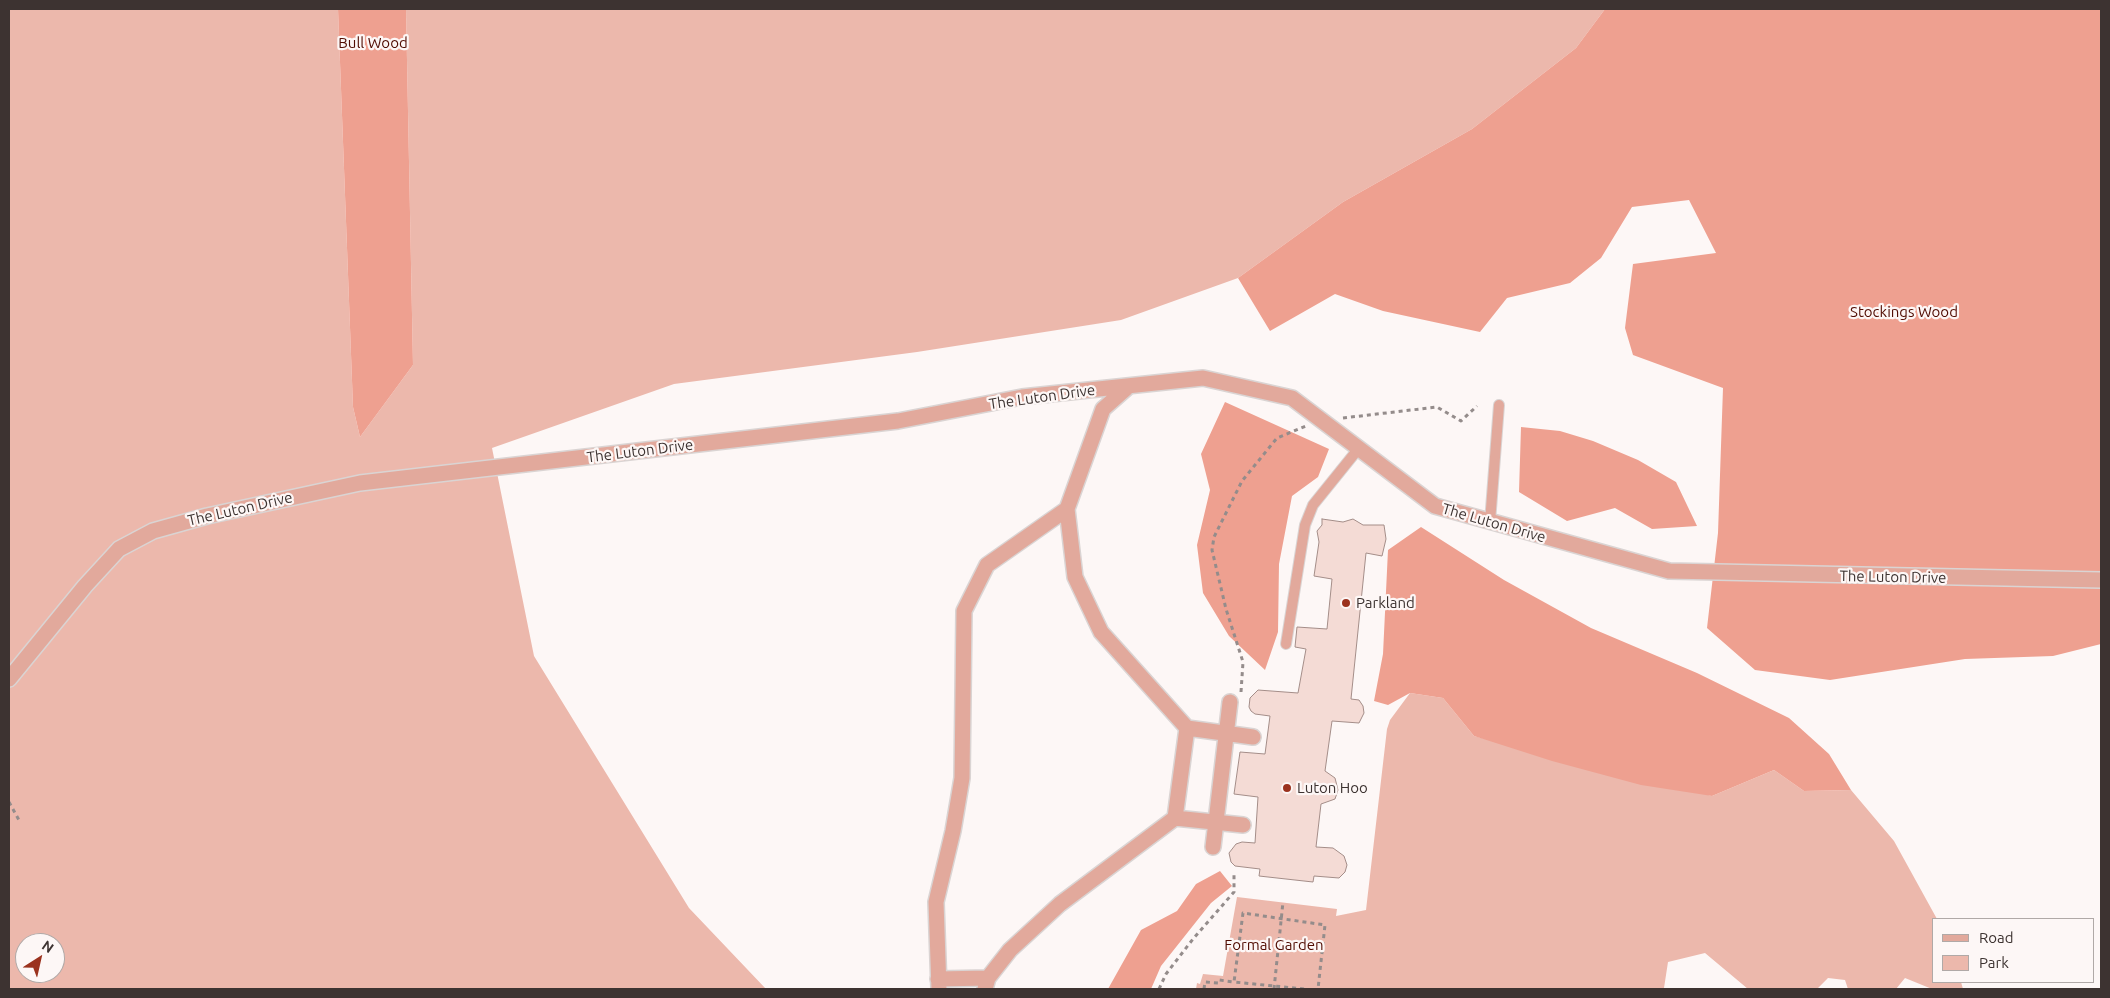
<!DOCTYPE html>
<html>
<head>
<meta charset="utf-8">
<style>
  body { margin:0 }
  #map { position:relative; width:2110px; height:998px; overflow:hidden; background:#fdf7f6; font-family:Ubuntu,sans-serif }
  canvas { display:block }
  .frame { position:absolute; inset:0; border:10px solid #3d3331; pointer-events:none }
  .legend { position:absolute; left:1932px; top:918px; width:162px; height:65px; box-sizing:border-box; background:#fdf7f6; border:1px solid #b0a9a7; margin:0; padding:6px 9px; list-style:none; font-size:15px; color:#3d3331 }
  .legend li { display:flex; align-items:center; gap:10px; height:25px }
  .legend b { width:25px; border:1px solid #b0a9a7 }
  .north { position:absolute; left:15px; top:933px; width:50px; height:50px; box-sizing:border-box; background:#fdf7f6; border:1px solid #b0a9a7; border-radius:50%; rotate:35deg; font-size:14px; font-weight:700; line-height:20px; text-align:center; color:#3d3331 }
  .north::after { content:''; display:block; margin:auto; width:18px; height:22px; background:#9b321e; clip-path:polygon(50% 0,100% 100%,50% 72%,0 100%) }
</style>
</head>
<body>
<div id="map">
<canvas width="2110" height="998"></canvas>
<div class="frame"></div>
<ul class="legend">
<li><b style="height:6px;background:#e2a99c"></b>Road</li>
<li><b style="height:14px;background:#ecb8ac"></b>Park</li>
</ul>
<div class="north">N</div>
</div>
<script>
const g = document.querySelector('canvas').getContext('2d');
g.lineJoin = 'round';
function fillPath(path, color) {
  g.fillStyle = color;
  g.fill(path, 'evenodd');
}
function toPath(rows) {
  const path = new Path2D();
  for (const r of rows) {
    path.moveTo(r[0], r[1]);
    for (let i = 2; i < r.length; i += 2) path.lineTo(r[i], r[i + 1]);
  }
  return path;
}
function stroke(path, color, width, dash) {
  g.strokeStyle = color;
  g.lineWidth = width;
  g.lineCap = dash ? 'butt' : 'round';
  g.setLineDash(dash || []);
  g.stroke(path);
}
function label(font, color, halo, rows, align = 'center') {
  g.font = font + ' Ubuntu,sans-serif';
  g.lineWidth = 4.5;
  g.setLineDash([]);
  g.textBaseline = 'middle';
  g.strokeStyle = halo;
  g.fillStyle = color;
  for (const [text, x, y, turn = 0] of rows) {
    g.save();
    g.translate(x, y);
    g.rotate((+turn || 0) * Math.PI / 180);
    g.textAlign = isNaN(turn) ? turn : align;
    if (halo) g.strokeText(text, 0, 0);
    g.fillText(text, 0, 0);
    g.restore();
  }
}
fillPath(toPath([
  [9,9,338,9,353,407,360,437,413,365,406,9,1605,9,1576,48,1472,129,1343,202,1238,278,1121,320,917,352,674,384,492,448,534,656,689,908,766,989,9,989],
  [25,943,55,943,55,973,25,973],
  [1410,693,1443,698,1474,736,1712,796,1774,770,1804,791,1851,790,1894,841,1937,919,1934,919,1934,982,1961,982,1963,989,1932,989,1905,978,1896,989,1848,989,1845,980,1828,978,1817,989,1748,989,1705,953,1668,962,1664,988,1667,989,1196,989,1197,983,1200,984,1203,974,1223,976,1237,897,1337,909,1336,916,1366,910,1387,729,1390,720]
]), '#ecb8ac');
fillPath(toPath([
  [338,9,406,9,413,365,360,437,353,407],
  [1605,9,2101,9,2101,644,2053,656,1965,659,1830,680,1755,670,1707,628,1718,533,1723,388,1633,355,1625,328,1633,264,1716,253,1689,200,1632,207,1601,258,1570,283,1507,298,1480,332,1383,311,1335,294,1270,331,1238,278,1343,202,1472,129,1576,48],
  [1225,402,1329,449,1318,477,1292,496,1279,564,1278,632,1265,670,1229,636,1203,593,1197,545,1210,490,1201,454],
  [1521,427,1560,431,1593,441,1638,460,1676,482,1697,526,1652,529,1615,508,1567,521,1519,492],
  [1421,527,1504,580,1591,628,1697,673,1789,718,1829,754,1851,790,1804,791,1774,770,1712,796,1641,785,1552,761,1474,736,1443,698,1410,693,1388,705,1374,701,1383,654,1388,550],
  [1220,871,1232,886,1211,903,1161,966,1151,989,1108,989,1141,930,1177,911,1196,884]
]), '#eea090');
const building = toPath([
  [1322,519,1343,522,1353,519,1363,525,1384,525,1386,539,1382,556,1366,553,1351,699,1359,700,1363,706,1364,713,1359,723,1332,721,1325,771,1335,778,1338,790,1335,799,1321,804,1316,847,1333,848,1344,856,1347,865,1345,872,1339,878,1314,876,1313,882,1259,876,1260,869,1235,866,1231,862,1229,853,1236,844,1242,842,1255,843,1258,797,1234,794,1240,752,1265,754,1270,716,1255,714,1251,711,1249,707,1250,698,1258,690,1298,693,1306,649,1295,647,1297,627,1327,629,1332,579,1314,576,1319,542,1317,531,1322,525,1322,519]
]);
fillPath(building, '#f4dbd5');
stroke(building, '#a48d88', 1);
const lane = toPath([
  [1490,522,1499,405],
  [1286,644,1305,525,1313,505,1359,448]
]);
const street = toPath([
  [1067,509,1075,577,1101,632,1187,728,1253,737],
  [9,679,85,586,119,549,153,531,207,516,360,483,898,421,1022,397,1203,378,1292,398,1435,506,1669,571,2101,580],
  [1175,818,1187,728],
  [1213,847,1230,702],
  [938,979,988,978],
  [939,989,936,902,953,831,962,778,964,611,987,565,1067,509,1103,409,1129,386],
  [985,989,988,978,1010,950,1060,904,1175,818,1243,825]
]);
stroke(lane, '#dad4d3', 12);
stroke(street, '#dad4d3', 18);
stroke(toPath([
  [1343,418,1437,407,1461,421,1477,406],
  [1241,692,1243,662,1226,609,1212,550,1214,537,1242,481,1277,438,1306,426],
  [9,802,20,822],
  [1159,989,1166,974,1193,939,1234,892,1234,872],
  [1204,989,1205,982,1218,983,1219,980,1234,982],
  [1274,989,1283,902],
  [1304,989,1234,982,1243,913,1325,925,1318,989]
]), '#948c8b', 3, [4, 4]);
stroke(lane, '#e2a99c', 10);
stroke(street, '#e2a99c', 15);
for (const [x, y, r, color] of [
  [1346,603,5,"#9b321e"],
  [1287,788,5,"#9b321e"]
]) {
  const dot = new Path2D();
  dot.arc(x, y, r, 0, 2 * Math.PI);
  g.fillStyle = color;
  g.fill(dot);
  stroke(dot, '#fdf7f6', 2);
}
label('15px', '#510c02', '#fdf7f6', [
  ["Bull Wood",373,43],
  ["Stockings Wood",1904,312],
  ["Formal Garden",1274,945]
]);
label('15px', '#3d3331', '#fdf7f6', [
  ["The Luton Drive",1042,397,-8],
  ["The Luton Drive",640,451,-7],
  ["The Luton Drive",240,509,-13],
  ["The Luton Drive",1494,523,16],
  ["The Luton Drive",1893,577,1]
]);
label('15px', '#3d3331', '#fdf7f6', [
  ["Parkland",1356,603],
  ["Luton Hoo",1297,788]
], 'left');
</script>
</body>
</html>
